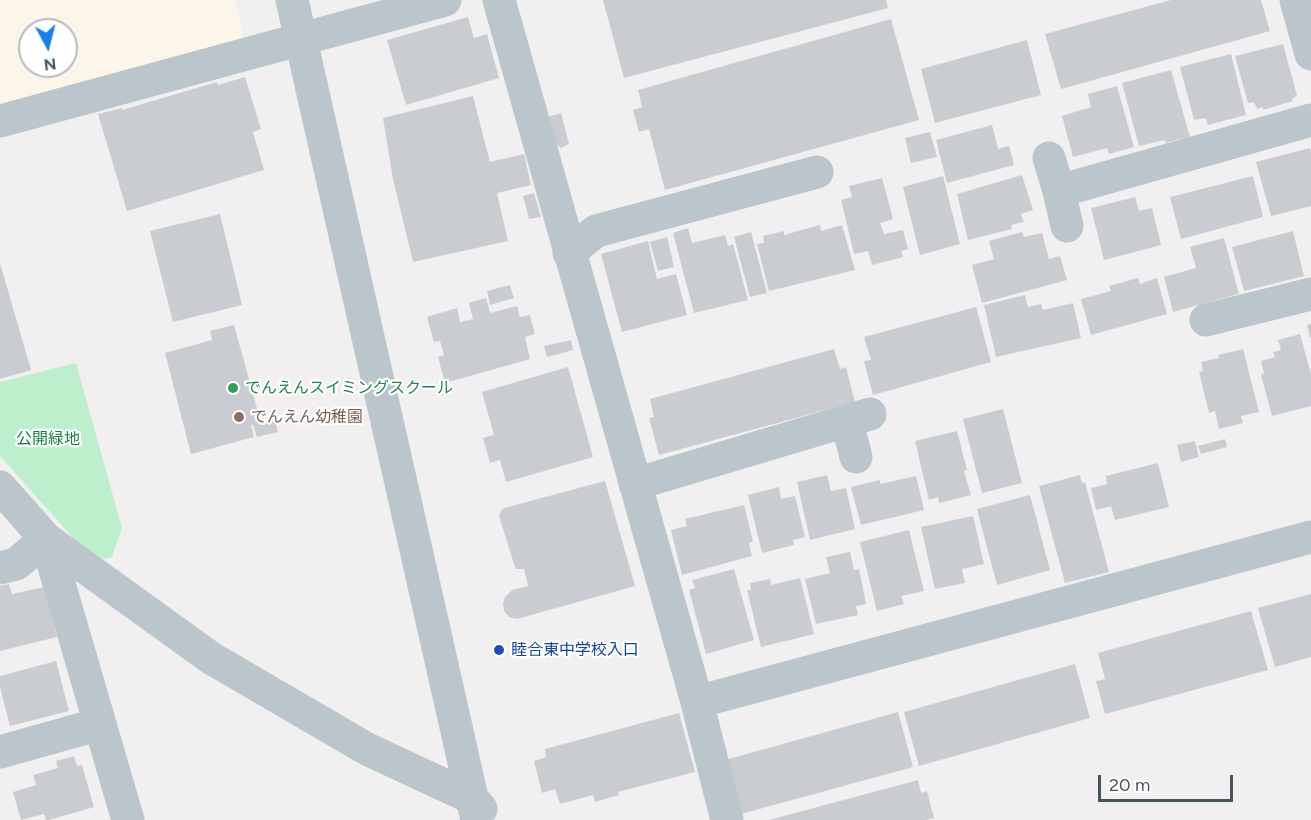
<!DOCTYPE html>
<html>
<head>
<meta charset="utf-8">
<style>
  body { margin:0 }
  #map { position:relative; width:1311px; height:820px; overflow:hidden; background:#f2eff0; font-family:Figtree,sans-serif }
  canvas { display:block }
  .north { position:absolute; left:18px; top:18px; width:60px; height:60px; box-sizing:border-box; background:#fff; border:2px solid #b5bbbe; border-radius:50%; rotate:173deg; font-size:16px; font-weight:700; line-height:24px; text-align:center; color:#47545d }
  .north::after { content:''; display:block; margin:auto; width:21px; height:27px; background:#1a81e1; clip-path:polygon(50% 0,100% 100%,50% 72%,0 100%) }
  .scale { position:absolute; left:1098px; top:775px; width:135px; height:27px; box-sizing:border-box; border:3px solid #47545d; border-top:0; padding-left:8px; font-size:18px; line-height:21px; white-space:nowrap; color:#47545d; -webkit-text-stroke:4px #fff; paint-order:stroke }
</style>
</head>
<body>
<div id="map">
<canvas width="1311" height="820"></canvas>
<div class="north">N</div>
<div class="scale">20 m</div>
</div>
<script>
const g = document.querySelector('canvas').getContext('2d');
g.lineJoin = 'round';
function fillPath(path, color) {
  g.fillStyle = color;
  g.fill(path, 'evenodd');
}
function toPath(rows) {
  const path = new Path2D();
  for (const r of rows) {
    path.moveTo(r[0], r[1]);
    for (let i = 2; i < r.length; i += 2) path.lineTo(r[i], r[i + 1]);
  }
  return path;
}
function stroke(path, color, width, dash) {
  g.strokeStyle = color;
  g.lineWidth = width;
  g.lineCap = dash ? 'butt' : 'round';
  g.setLineDash(dash || []);
  g.stroke(path);
}
function label(font, color, halo, rows, align = 'center') {
  g.font = font + ' Figtree,"Noto Sans JP",sans-serif';
  g.lineWidth = 4.5;
  g.setLineDash([]);
  g.textBaseline = 'middle';
  g.strokeStyle = halo;
  g.fillStyle = color;
  for (const [text, x, y, turn = 0] of rows) {
    g.save();
    g.translate(x, y);
    g.rotate((+turn || 0) * Math.PI / 180);
    g.textAlign = isNaN(turn) ? turn : align;
    if (halo) g.strokeText(text, 0, 0);
    g.fillText(text, 0, 0);
    g.restore();
  }
}
fillPath(toPath([
  [0,0,235,0,244,41,0,109],
  [30,30,66,30,66,66,30,66]
]), '#fcf5e9');
fillPath(toPath([
  [76,363,122,528,112,557,103,559,83,549,0,456,0,382]
]), '#beefcd');
fillPath(toPath([
  [603,0,886,0,888,8,624,78],
  [1171,0,1261,0,1270,31,1061,89,1045,34],
  [468,17,474,38,487,34,499,78,406,105,387,40],
  [891,19,919,120,665,190,649,129,639,132,633,110,642,107,638,90],
  [1027,40,1041,95,935,123,921,69],
  [1283,44,1297,96,1292,99,1293,101,1263,110,1263,107,1257,109,1254,102,1248,103,1235,56],
  [1231,54,1246,115,1208,125,1206,118,1194,120,1180,67],
  [1171,70,1190,137,1165,143,1165,140,1139,146,1122,83],
  [245,77,261,129,253,132,264,170,127,211,98,114,122,108,122,110,217,82,218,85],
  [1117,86,1134,147,1109,154,1107,148,1073,157,1062,116,1091,107,1088,94],
  [473,96,490,162,524,154,531,185,497,193,508,241,413,262,393,179,383,118],
  [561,113,569,144,561,148,556,144,548,117],
  [992,125,998,149,1009,146,1014,165,947,183,936,140],
  [930,132,937,157,911,163,905,138],
  [1310,148,1311,153,1311,206,1271,216,1256,162],
  [1022,175,1033,210,1021,214,1024,222,1011,225,1012,229,968,240,957,194],
  [943,176,960,244,920,255,903,187],
  [1253,176,1263,217,1181,239,1170,197],
  [882,178,893,219,880,223,884,234,903,230,908,249,901,251,903,257,872,265,868,251,854,254,841,200,852,197,849,186],
  [534,193,541,217,529,219,523,196],
  [1135,197,1139,211,1152,208,1161,245,1104,260,1091,208],
  [220,214,242,305,173,322,150,231],
  [820,225,821,231,842,225,855,270,769,291,757,244,764,243,763,236,784,231,784,235],
  [688,228,692,243,725,235,728,246,733,244,748,300,694,313,673,233],
  [1293,231,1304,276,1244,291,1232,247],
  [751,232,767,293,750,297,734,237],
  [1022,232,1024,237,1042,233,1049,259,1060,256,1067,280,982,303,972,265,994,259,989,241],
  [667,237,674,267,658,271,650,242],
  [1224,238,1239,294,1173,312,1164,277,1196,268,1190,247],
  [648,241,657,279,676,274,687,315,622,332,601,254],
  [0,263,31,370,0,379],
  [1138,278,1140,284,1157,278,1167,314,1091,335,1081,299,1111,291,1109,286],
  [510,285,514,298,490,305,487,291],
  [1025,295,1028,307,1041,304,1043,310,1073,303,1081,338,996,357,984,305],
  [486,298,490,313,517,306,520,317,530,315,535,334,525,337,530,359,445,383,438,357,444,355,440,341,434,342,427,317,457,308,460,322,473,319,469,303],
  [976,307,991,362,873,395,864,361,871,360,864,337],
  [1311,324,1311,338,1310,338,1307,325],
  [234,325,261,423,275,419,278,432,257,437,253,425,251,425,254,437,191,454,165,353,212,340,210,331],
  [1300,334,1311,374,1311,406,1272,416,1261,375,1264,373,1261,361,1275,357,1273,352,1281,350,1278,340],
  [571,340,573,350,547,357,544,346],
  [834,349,840,369,846,367,855,402,659,455,649,418,654,417,650,399],
  [1243,349,1259,412,1241,416,1243,423,1219,429,1215,411,1209,413,1199,372,1203,371,1201,362,1219,358,1218,355],
  [568,367,593,457,506,482,500,460,490,463,483,438,494,435,482,392],
  [1003,409,1022,483,982,493,963,419],
  [957,431,967,470,964,471,971,495,939,503,938,497,929,500,915,441],
  [1225,439,1227,447,1201,454,1198,446],
  [1195,441,1199,457,1181,462,1177,445],
  [1158,463,1169,507,1115,520,1111,506,1096,510,1091,488,1107,484,1106,476],
  [827,475,831,491,846,488,855,529,810,540,797,482],
  [1080,475,1082,483,1085,482,1109,572,1065,583,1039,486],
  [916,476,924,510,861,525,851,487,880,480,880,484],
  [605,481,635,586,517,619,509,617,504,611,503,604,505,597,512,590,528,586,524,569,516,569,514,564,499,516,501,511,504,508],
  [779,487,781,499,795,496,805,537,793,540,794,545,762,553,748,495],
  [1030,495,1050,570,997,585,977,509],
  [744,505,753,542,749,543,752,556,682,575,671,530,687,526,685,519],
  [973,516,984,564,962,569,965,583,935,589,921,527],
  [909,530,924,591,901,596,904,604,877,611,860,542],
  [850,552,854,570,859,569,866,604,856,606,858,615,816,624,805,579,830,573,826,557],
  [734,569,754,640,706,654,689,590,695,588,692,580],
  [800,578,814,634,761,647,747,590,751,590,750,583,770,579,771,585],
  [9,584,12,594,44,587,57,637,0,651,0,586],
  [1311,594,1311,657,1275,667,1258,608],
  [1251,611,1268,670,1105,714,1096,681,1105,679,1098,653],
  [56,661,69,711,10,726,0,687,0,676],
  [1075,664,1090,718,919,766,904,712],
  [898,712,913,767,741,814,725,760],
  [679,713,695,772,618,792,619,795,595,802,593,795,560,804,555,789,542,793,534,761,546,757,545,749],
  [74,756,77,766,82,765,94,807,49,820,46,820,44,814,21,820,13,792,36,785,33,775,58,768,56,761],
  [918,780,921,793,927,791,934,818,926,820,769,820]
]), '#c9cdd2');
stroke(toPath([
  [292,0,477,820],
  [499,0,697,702,727,820],
  [1296,0,1311,54],
  [0,121,445,0],
  [1049,158,1059,191],
  [1067,226,1059,191,1311,120],
  [569,253,596,231,817,172],
  [1206,320,1311,294],
  [847,422,856,457],
  [635,484,870,414],
  [0,487,46,539,211,658,367,749,472,798,481,809],
  [0,568,16,564,46,539,128,820],
  [697,702,1311,537],
  [0,752,100,724]
]), '#bbc5cc', 33);
for (const [x, y, r, color] of [
  [233,388,6,"#2e9e5b"],
  [239,417,6,"#8d6e63"],
  [499,650,6,"#1a4fb4"]
]) {
  const dot = new Path2D();
  dot.arc(x, y, r, 0, 2 * Math.PI);
  g.fillStyle = color;
  g.fill(dot);
  stroke(dot, '#fff', 2);
}
label('16px', '#27864d', '#fff', [
  ["でんえんスイミングスクール",245,388]
], 'left');
label('16px', '#785e54', '#fff', [
  ["でんえん幼稚園",251,417]
], 'left');
label('16px', '#177f43', '#fff', [
  ["公開緑地",48,439]
]);
label('16px', '#164399', '#fff', [
  ["睦合東中学校入口",511,650]
], 'left');
</script>
</body>
</html>
